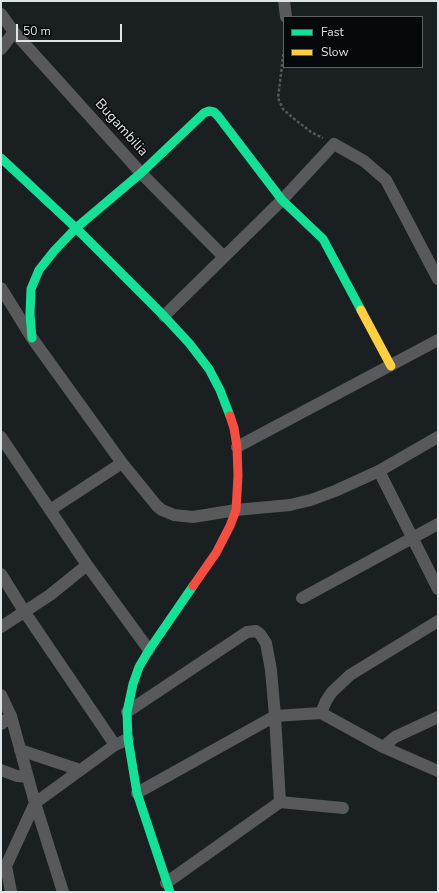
<!DOCTYPE html>
<html>
<head>
<meta charset="utf-8">
<style>
  body { margin:0 }
  #map { position:relative; width:439px; height:893px; overflow:hidden; background:#1a1f22; font-family:"Nunito Sans",sans-serif }
  canvas { display:block }
  .frame { position:absolute; inset:0; border:2px solid #dde4e8; pointer-events:none }
  .legend { position:absolute; left:283px; top:16px; width:140px; height:52px; box-sizing:border-box; background:#06090c; border:1px solid #5c6164; margin:0; padding:5px 7px; list-style:none; font-size:12px; color:#dde4e8 }
  .legend li { display:flex; align-items:center; gap:8px; height:20px }
  .legend b { width:20px; border:1px solid #5c6164 }
  .scale { position:absolute; left:16px; top:24px; width:106px; height:18px; box-sizing:border-box; border:2px solid #dde4e8; border-top:0; padding-left:5px; font-size:12px; line-height:14px; white-space:nowrap; color:#dde4e8; -webkit-text-stroke:3px #06090c; paint-order:stroke }
</style>
</head>
<body>
<div id="map">
<canvas width="439" height="893"></canvas>
<div class="frame"></div>
<ul class="legend">
<li><b style="height:5px;background:#16e098"></b>Fast</li>
<li><b style="height:5px;background:#ffcf43"></b>Slow</li>
</ul>
<div class="scale">50 m</div>
</div>
<script>
const g = document.querySelector('canvas').getContext('2d');
g.lineJoin = 'round';
function toPath(rows) {
  const path = new Path2D();
  for (const r of rows) {
    path.moveTo(r[0], r[1]);
    for (let i = 2; i < r.length; i += 2) path.lineTo(r[i], r[i + 1]);
  }
  return path;
}
function stroke(path, color, width, dash) {
  g.strokeStyle = color;
  g.lineWidth = width;
  g.lineCap = dash ? 'butt' : 'round';
  g.setLineDash(dash || []);
  g.stroke(path);
}
function label(font, color, halo, rows, align = 'center') {
  g.font = font + ' "Nunito Sans",sans-serif';
  g.lineWidth = 3;
  g.setLineDash([]);
  g.textBaseline = 'middle';
  g.strokeStyle = halo;
  g.fillStyle = color;
  for (const [text, x, y, turn = 0] of rows) {
    g.save();
    g.translate(x, y);
    g.rotate((+turn || 0) * Math.PI / 180);
    g.textAlign = isNaN(turn) ? turn : align;
    if (halo) g.strokeText(text, 0, 0);
    g.fillText(text, 0, 0);
    g.restore();
  }
}
stroke(toPath([
  [284,49,278,98,283,109,293,118,311,132,323,138]
]), '#56585a', 2.5, [3, 2]);
stroke(toPath([
  [284,1,286,17],
  [1,14,14,32,141,173,224,257],
  [1,49,14,32],
  [1,288,32,338,122,463,157,506,162,510,174,515,193,517,236,510,290,505,311,500,335,491,379,471,438,437],
  [164,316,282,200,334,144,364,161,386,180,438,279],
  [1,437,50,510],
  [237,447,438,340],
  [379,471,438,589],
  [87,565,149,650],
  [1,574,24,611,115,745],
  [302,598,438,524],
  [1,627,50,595,87,565,50,510,122,463],
  [1,695,11,716,35,803,63,892],
  [127,712,247,632,256,631,260,634,266,643,271,670,275,716,280,802],
  [321,713,383,747,438,771],
  [1,724,11,716],
  [383,747,395,737,438,717],
  [20,750,80,770],
  [1,770,17,776,28,777],
  [137,793,275,716,321,713,326,701,332,692,350,675,438,621],
  [166,883,280,802,343,808],
  [11,892,6,866,35,803,115,745,128,739]
]), '#57595a', 12);
stroke(toPath([
  [1,158,76,228,164,316,189,343,209,369,220,390,230,416],
  [32,338,30,314,31,289,39,270,54,251,76,228,141,173,204,113,209,111,214,112,218,116,282,200,323,239,361,310],
  [170,892,137,793,128,739,127,712,133,684,139,667,149,650,193,586]
]), '#16e098', 9);
stroke(toPath([
  [361,310,391,366]
]), '#ffcf43', 9);
stroke(toPath([
  [193,586,216,553,230,526,236,510,238,476,237,447,234,428,230,416]
]), '#f24e42', 9);
label('14px', '#dde4e8', '#06090c', [
  ["Bugambilia",121,128,48]
]);
</script>
</body>
</html>
